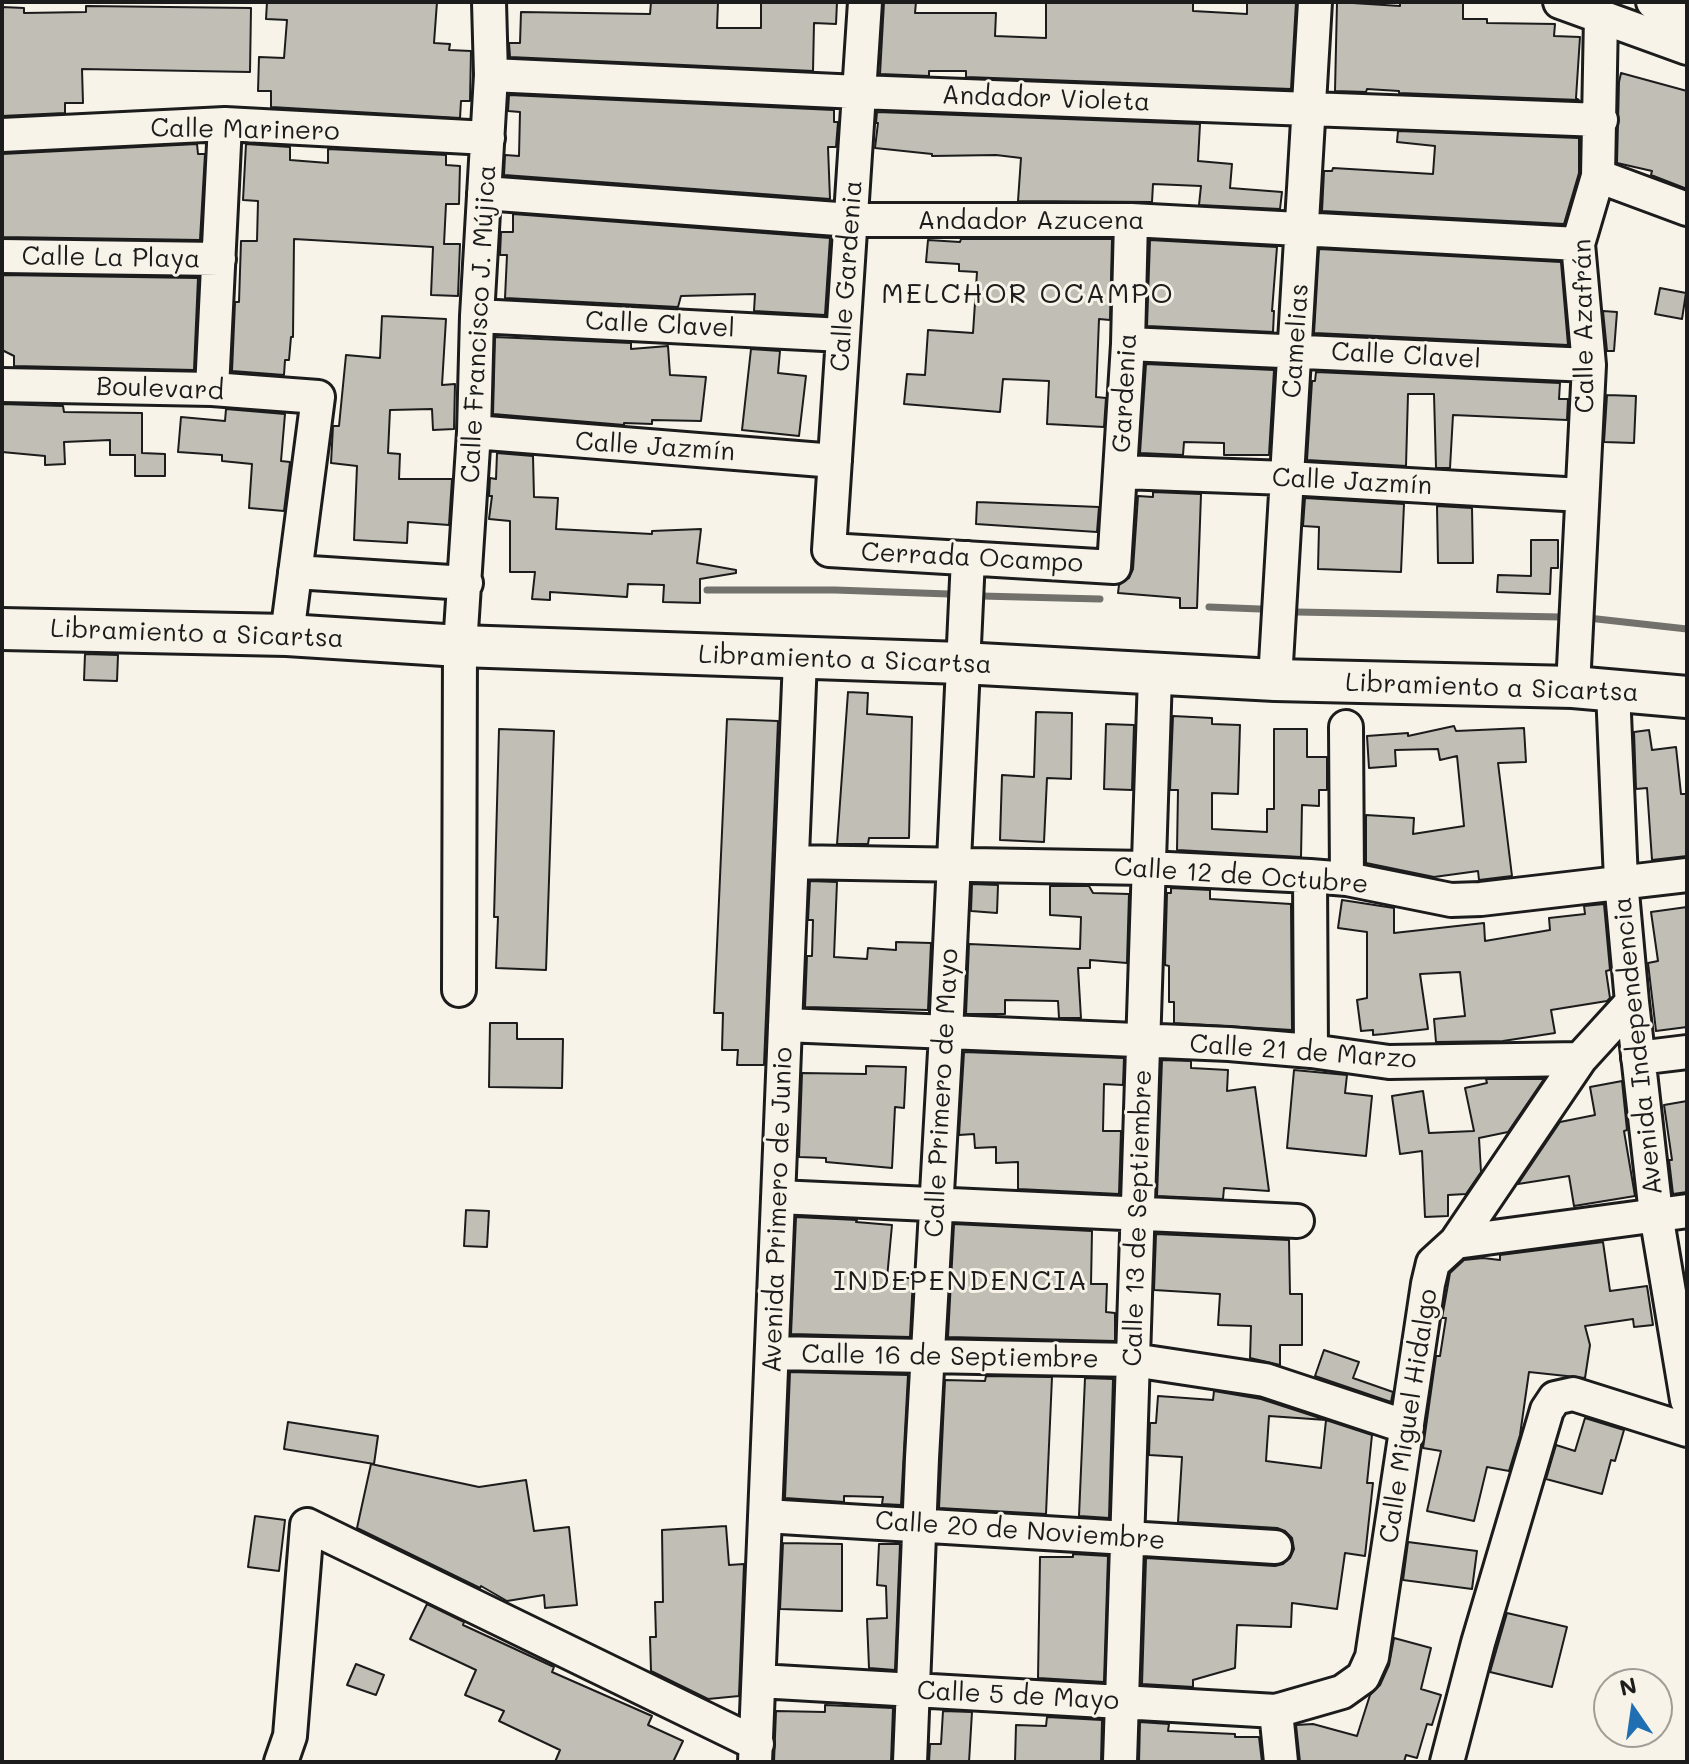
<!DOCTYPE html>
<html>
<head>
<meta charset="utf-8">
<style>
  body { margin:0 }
  #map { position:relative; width:1689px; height:1764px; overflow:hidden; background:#f7f3e8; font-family:Mali,sans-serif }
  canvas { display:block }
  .frame { position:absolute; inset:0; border:4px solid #1c1c1c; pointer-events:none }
  .north { position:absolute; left:1593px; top:1668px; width:80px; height:80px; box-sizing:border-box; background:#f7f3e8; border:2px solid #9f9d96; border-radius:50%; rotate:347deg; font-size:22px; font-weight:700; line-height:32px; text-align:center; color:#1c1c1c }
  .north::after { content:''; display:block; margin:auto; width:28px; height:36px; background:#1f6fb2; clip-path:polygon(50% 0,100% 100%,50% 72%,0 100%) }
</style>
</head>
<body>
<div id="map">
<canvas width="1689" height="1764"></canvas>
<div class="frame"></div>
<div class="north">N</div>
</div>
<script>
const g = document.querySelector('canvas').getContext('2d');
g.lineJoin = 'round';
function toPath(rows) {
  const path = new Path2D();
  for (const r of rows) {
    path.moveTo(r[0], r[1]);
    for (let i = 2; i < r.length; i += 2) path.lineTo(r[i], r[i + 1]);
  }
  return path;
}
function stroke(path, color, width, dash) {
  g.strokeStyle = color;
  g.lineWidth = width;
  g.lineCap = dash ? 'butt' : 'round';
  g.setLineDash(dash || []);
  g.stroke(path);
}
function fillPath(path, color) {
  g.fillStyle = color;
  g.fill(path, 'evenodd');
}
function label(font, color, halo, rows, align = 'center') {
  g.font = font + ' Mali,sans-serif';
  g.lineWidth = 6;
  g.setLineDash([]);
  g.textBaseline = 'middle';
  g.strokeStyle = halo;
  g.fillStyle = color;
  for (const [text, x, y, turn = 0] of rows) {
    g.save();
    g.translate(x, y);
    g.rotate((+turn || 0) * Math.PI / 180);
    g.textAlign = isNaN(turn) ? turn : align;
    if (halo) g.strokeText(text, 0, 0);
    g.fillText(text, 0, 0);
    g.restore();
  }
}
stroke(toPath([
  [707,590,835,590,949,594],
  [981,596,1100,599],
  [1209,607,1260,609],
  [1296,612,1561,617],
  [1588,618,1687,629]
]), '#72716c', 7);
const building = toPath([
  [267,2,437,2,434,43,450,44,449,50,471,51,470,101,461,101,460,118,271,107,271,91,258,91,259,57,284,58,287,20,266,19,267,2],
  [651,2,718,2,717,28,761,28,761,2,837,2,836,24,814,23,813,71,510,57,509,43,520,43,521,12,650,14,651,2],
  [884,2,916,2,915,13,996,13,995,36,1046,38,1046,2,1193,2,1193,11,1247,14,1247,2,1296,2,1291,89,966,77,966,71,929,71,929,76,880,74,884,2],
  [1337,2,1400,6,1400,2,1463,2,1463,19,1487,19,1487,23,1555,24,1554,36,1580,37,1576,98,1579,100,1399,93,1399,91,1367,89,1366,92,1335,91,1337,2],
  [86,6,251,8,250,72,82,69,83,103,65,103,65,113,2,116,2,7,24,8,24,13,86,12,86,6],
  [1621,73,1687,91,1687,189,1651,175,1652,171,1617,163,1619,82,1621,73],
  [509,95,834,110,834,122,838,122,836,147,828,147,830,199,504,175,505,155,519,156,520,112,508,111,509,95],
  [877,112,1200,124,1198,161,1232,164,1230,188,1282,192,1280,209,1199,205,1201,186,1153,184,1152,202,1018,201,1021,158,996,155,932,156,932,154,875,148,878,123,876,123,877,112],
  [1398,131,1579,138,1579,173,1564,224,1322,211,1324,171,1332,171,1333,168,1433,174,1435,146,1397,142,1398,131],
  [197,144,198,154,205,154,200,240,2,237,2,154,197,144],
  [246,144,290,147,290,160,328,163,328,149,446,155,446,165,460,166,459,204,446,204,444,244,460,244,458,296,431,295,433,247,294,239,293,337,291,337,289,360,285,360,284,375,232,371,235,302,239,302,241,241,257,241,258,201,243,200,246,144],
  [513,214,830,238,825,315,754,311,755,294,681,296,678,307,505,298,507,255,500,255,501,232,513,232,513,214],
  [961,239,1112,239,1110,320,1099,319,1096,397,1106,398,1104,427,1047,424,1049,381,1003,379,1000,412,904,404,907,374,925,375,928,330,973,333,977,272,959,271,959,264,926,262,928,240,960,242,961,239],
  [1150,240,1277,247,1272,311,1274,311,1273,332,1147,326,1150,240],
  [1319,249,1561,262,1568,345,1314,333,1319,249],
  [2,275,198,278,194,370,14,366,14,356,2,350,2,275],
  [1660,288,1686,293,1682,319,1655,314,1660,288],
  [1603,311,1617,312,1614,351,1607,351,1603,311],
  [382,316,446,319,442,385,455,384,454,429,433,430,432,409,390,410,388,453,400,454,399,479,452,479,449,525,408,522,407,543,354,540,357,466,331,463,333,426,339,426,346,355,380,358,382,316],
  [495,337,631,343,631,349,668,346,670,375,706,377,701,421,652,420,652,424,624,423,624,425,493,414,495,337],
  [751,349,780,351,778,373,806,376,799,436,742,430,751,349],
  [1146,364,1274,370,1269,455,1224,455,1224,443,1184,442,1183,455,1140,453,1146,364],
  [1316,372,1560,383,1559,399,1568,399,1567,420,1453,415,1450,468,1436,468,1434,394,1408,394,1406,466,1307,460,1312,381,1315,381,1316,372],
  [1607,395,1636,396,1634,443,1604,442,1607,395],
  [2,404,63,406,64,412,142,413,142,453,165,454,165,476,135,476,135,455,110,455,110,440,64,442,65,464,45,465,45,456,2,452,2,404],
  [226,409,285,414,281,461,290,462,284,511,249,508,252,464,222,461,222,455,178,452,181,417,225,421,226,409],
  [497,453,533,456,534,497,558,498,556,529,652,534,652,531,701,529,697,563,736,570,736,573,700,579,700,603,663,602,664,585,628,584,627,597,550,592,550,600,532,599,535,572,510,572,510,521,489,519,492,496,489,496,490,478,496,479,497,453],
  [1153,492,1201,494,1197,608,1180,608,1180,598,1118,593,1119,585,1129,578,1133,569,1138,496,1153,497,1153,492],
  [1305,498,1404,504,1401,572,1318,569,1319,527,1303,526,1305,498],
  [977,502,1099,507,1097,532,976,524,977,502],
  [1437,506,1472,508,1473,563,1438,563,1437,506],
  [1531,540,1558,540,1558,568,1551,568,1550,594,1497,592,1498,575,1531,576,1531,540],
  [85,654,118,655,117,681,84,680,85,654],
  [848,692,868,693,867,714,912,717,909,838,869,838,868,844,837,844,848,692],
  [1036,712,1072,713,1071,779,1047,778,1044,842,1000,840,1002,775,1034,777,1036,712],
  [1173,716,1212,718,1212,724,1240,725,1238,794,1212,793,1212,829,1267,832,1267,809,1274,809,1274,729,1307,729,1307,757,1327,757,1327,790,1319,790,1319,806,1302,805,1301,857,1177,850,1178,790,1170,790,1173,716],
  [727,719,778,721,764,1065,737,1065,738,1050,722,1050,723,1013,714,1013,727,719],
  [1106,724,1134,725,1132,790,1104,789,1106,724],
  [1454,726,1456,731,1524,728,1526,762,1498,763,1512,876,1479,880,1478,871,1434,877,1366,863,1366,815,1414,818,1413,834,1464,826,1457,756,1440,760,1438,749,1395,750,1396,766,1369,768,1367,736,1408,733,1408,736,1454,726],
  [499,729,554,731,546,970,496,968,498,917,494,917,499,729],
  [1649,730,1652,750,1676,747,1681,794,1687,794,1687,856,1652,860,1647,788,1636,789,1634,732,1649,730],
  [810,881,837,882,834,957,867,959,868,948,896,950,896,942,931,943,928,1010,805,1007,807,956,812,956,813,920,808,920,810,881],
  [972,884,998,885,997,913,971,911,972,884],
  [1050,886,1089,886,1093,893,1129,894,1127,963,1090,960,1090,968,1078,968,1081,1018,1059,1018,1058,1001,1005,1000,1005,1014,966,1014,969,944,1080,949,1081,917,1050,915,1050,886],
  [1171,888,1210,890,1210,899,1291,904,1292,1030,1174,1023,1174,1002,1169,1002,1169,966,1165,965,1167,893,1171,893,1171,888],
  [1342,900,1394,908,1394,933,1484,923,1485,941,1550,930,1549,918,1585,914,1584,906,1604,904,1610,970,1606,971,1610,998,1607,1001,1551,1010,1555,1033,1503,1041,1436,1042,1434,1019,1465,1016,1460,972,1420,974,1428,1029,1384,1034,1373,1035,1373,1030,1361,1031,1357,1000,1367,998,1367,932,1338,928,1342,900],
  [1687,907,1687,1027,1656,1031,1648,963,1658,961,1651,912,1687,907],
  [490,1023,517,1023,517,1039,563,1039,562,1088,489,1087,490,1023],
  [964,1052,1124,1058,1123,1085,1104,1084,1103,1131,1121,1131,1119,1194,1018,1189,1018,1162,996,1163,996,1147,975,1148,974,1134,959,1135,964,1052],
  [1162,1060,1191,1061,1191,1068,1228,1070,1227,1091,1255,1087,1269,1191,1224,1188,1223,1199,1157,1196,1162,1060],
  [866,1066,906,1067,904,1108,895,1107,892,1168,826,1162,826,1158,799,1157,802,1073,866,1074,866,1066],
  [1294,1070,1347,1075,1345,1093,1372,1096,1366,1156,1287,1148,1294,1070],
  [1486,1079,1544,1079,1508,1132,1479,1138,1481,1172,1466,1194,1448,1195,1448,1216,1425,1217,1422,1151,1400,1154,1392,1096,1423,1091,1429,1133,1474,1131,1465,1088,1487,1083,1486,1079],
  [1622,1081,1627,1130,1624,1131,1635,1196,1574,1206,1569,1176,1518,1184,1560,1122,1595,1115,1590,1087,1622,1081],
  [1687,1101,1687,1192,1673,1194,1669,1160,1672,1160,1664,1105,1687,1101],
  [466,1210,489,1211,487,1247,464,1246,466,1210],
  [796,1217,857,1220,856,1222,892,1225,887,1278,913,1278,910,1337,791,1334,796,1217],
  [954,1224,1092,1231,1091,1284,1107,1284,1106,1312,1115,1313,1115,1341,948,1337,954,1224],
  [1156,1234,1289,1240,1290,1294,1302,1294,1302,1345,1280,1345,1280,1365,1250,1358,1251,1326,1218,1325,1220,1294,1154,1290,1156,1234],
  [1603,1242,1610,1291,1647,1286,1653,1325,1634,1327,1633,1319,1585,1326,1590,1345,1585,1378,1529,1372,1520,1435,1509,1471,1487,1467,1474,1521,1427,1511,1441,1451,1423,1448,1436,1356,1440,1356,1446,1318,1442,1318,1450,1273,1464,1260,1483,1258,1500,1260,1500,1255,1603,1242],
  [1324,1350,1359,1362,1353,1378,1393,1392,1391,1402,1315,1376,1324,1350],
  [790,1372,908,1375,901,1505,882,1504,883,1497,844,1496,844,1502,785,1498,790,1372],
  [986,1376,1052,1377,1046,1514,939,1508,945,1380,985,1381,986,1376],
  [1085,1378,1113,1379,1109,1518,1079,1516,1085,1378],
  [1214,1391,1261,1399,1326,1420,1269,1416,1266,1461,1321,1468,1326,1420,1372,1435,1367,1483,1373,1483,1365,1556,1345,1553,1337,1609,1292,1603,1291,1627,1237,1625,1235,1668,1193,1680,1193,1687,1142,1684,1146,1558,1275,1566,1283,1564,1290,1558,1294,1549,1292,1538,1285,1531,1277,1528,1178,1522,1182,1457,1149,1455,1150,1423,1156,1423,1158,1396,1213,1400,1214,1391],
  [1585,1418,1624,1430,1615,1461,1611,1460,1602,1494,1546,1479,1556,1445,1575,1451,1585,1418],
  [288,1422,378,1436,374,1464,284,1449,288,1422],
  [371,1464,479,1487,526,1480,534,1531,569,1527,577,1605,545,1608,544,1595,507,1601,481,1586,480,1588,357,1528,371,1464],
  [255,1516,285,1520,279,1571,248,1567,255,1516],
  [726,1526,729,1565,744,1564,739,1696,708,1699,651,1671,650,1637,656,1637,655,1602,663,1602,662,1530,726,1526],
  [1408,1542,1477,1551,1472,1589,1403,1580,1408,1542],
  [783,1543,842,1544,842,1611,780,1609,783,1543],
  [879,1544,900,1544,895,1670,869,1668,867,1619,887,1618,886,1586,877,1585,879,1544],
  [1073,1554,1108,1556,1104,1682,1038,1678,1040,1557,1073,1557,1073,1554],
  [427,1604,464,1622,463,1625,554,1667,552,1672,652,1716,648,1725,683,1741,673,1762,555,1762,560,1750,499,1721,504,1711,465,1695,476,1670,410,1639,427,1604],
  [1507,1613,1567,1627,1552,1687,1490,1672,1507,1613],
  [1394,1638,1431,1648,1421,1689,1441,1695,1432,1725,1427,1724,1417,1758,1406,1755,1404,1762,1300,1762,1296,1725,1313,1724,1357,1736,1370,1695,1380,1685,1389,1665,1394,1638],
  [356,1664,384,1675,376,1695,347,1685,356,1664],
  [825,1705,893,1708,891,1762,774,1762,776,1711,825,1712,825,1705],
  [943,1711,972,1712,969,1762,929,1762,930,1744,941,1744,943,1711],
  [1047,1717,1102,1720,1101,1762,1015,1762,1016,1725,1046,1726,1047,1717],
  [1140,1722,1169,1724,1168,1731,1235,1734,1235,1737,1259,1737,1262,1762,1139,1762,1140,1722]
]);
fillPath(building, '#c0beb5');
stroke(building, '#1c1c1c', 2);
const minor = toPath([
  [865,2,829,550,1114,567,1128,344,1131,220],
  [1560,2,1687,48],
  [1653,2,1687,15],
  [491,75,859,92,1601,120],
  [2,135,225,124,488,138],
  [1598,176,1687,209],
  [484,193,851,220,1131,220,1578,244],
  [2,256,219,259],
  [477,316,843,335],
  [1128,344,1589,365],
  [2,385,212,389,318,397,287,635],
  [212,389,225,124],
  [474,432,835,461],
  [1121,472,1287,478,1582,495],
  [295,572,466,583],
  [1275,680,1315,2],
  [1573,687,1589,365,1578,244,1598,176,1601,16],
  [1613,690,1621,881,1632,1002,1656,1214,1687,1400],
  [1346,727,1347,879],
  [792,862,1148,868,1310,876,1347,879,1451,900,1481,899,1687,875],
  [1310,876,1311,1051],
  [459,990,460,646,474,432,477,316,491,75,489,2],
  [785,1025,1229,1044,1311,1051,1389,1062,1580,1059],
  [1638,1058,1687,1052],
  [778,1197,1297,1221],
  [1456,1242,1687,1211],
  [772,1353,1133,1360,1265,1380,1407,1427],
  [765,1516,1275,1547],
  [759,1681,1276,1711,1342,1692,1363,1677,1372,1657,1428,1284,1433,1263,1456,1242,1580,1059,1632,1002],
  [1276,1711,1281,1762],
  [281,1762,290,1736,307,1525,757,1744],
  [755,1762,800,659],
  [910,1762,922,1458,946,1034,968,558],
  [1120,1762,1155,675],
  [1447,1762,1478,1643,1547,1410,1555,1398,1573,1394,1687,1430]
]);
const major = toPath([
  [2,629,287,635,460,646,961,663,1275,680,1573,687,1687,697]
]);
stroke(minor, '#1c1c1c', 38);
stroke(major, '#1c1c1c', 46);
stroke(minor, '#f7f3e8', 32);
stroke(major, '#f7f3e8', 40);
label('26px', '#1c1c1c', '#f7f3e8', [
  ["Andador Violeta",1046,99,2],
  ["Calle Marinero",245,130,1],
  ["Andador Azucena",1031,221],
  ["Calle La Playa",111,258,1],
  ["Calle Gardenia",847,276,-86],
  ["Calle Francisco J. Mújica",479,324,-87],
  ["Calle Clavel",660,325,3],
  ["Calle Azafrán",1584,326,-91],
  ["Camelias",1296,341,-86],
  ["Calle Clavel",1406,356,3],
  ["Boulevard",160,389,2],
  ["Gardenia",1125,393,-87],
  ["Calle Jazmín",655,447,4],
  ["Calle Jazmín",1352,482,3],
  ["Cerrada Ocampo",972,558,3],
  ["Libramiento a Sicartsa",197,634,2],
  ["Libramiento a Sicartsa",845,660,2],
  ["Libramiento a Sicartsa",1492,688,2],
  ["Calle 12 de Octubre",1241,876,4],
  ["Avenida Independencia",1638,1046,-96],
  ["Calle 21 de Marzo",1303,1052,4],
  ["Calle Primero de Mayo",942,1093,-87],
  ["Avenida Primero de Junio",778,1210,-88],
  ["Calle 13 de Septiembre",1138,1218,-88],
  ["Calle 16 de Septiembre",950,1357,1],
  ["Calle Miguel Hidalgo",1409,1416,-81],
  ["Calle 20 de Noviembre",1020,1531,4],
  ["Calle 5 de Mayo",1018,1696,3]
]);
g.letterSpacing = '2px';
label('28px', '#1c1c1c', '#f7f3e8', [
  ["MELCHOR OCAMPO",1028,294],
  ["INDEPENDENCIA",961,1281]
]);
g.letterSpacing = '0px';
</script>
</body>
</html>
